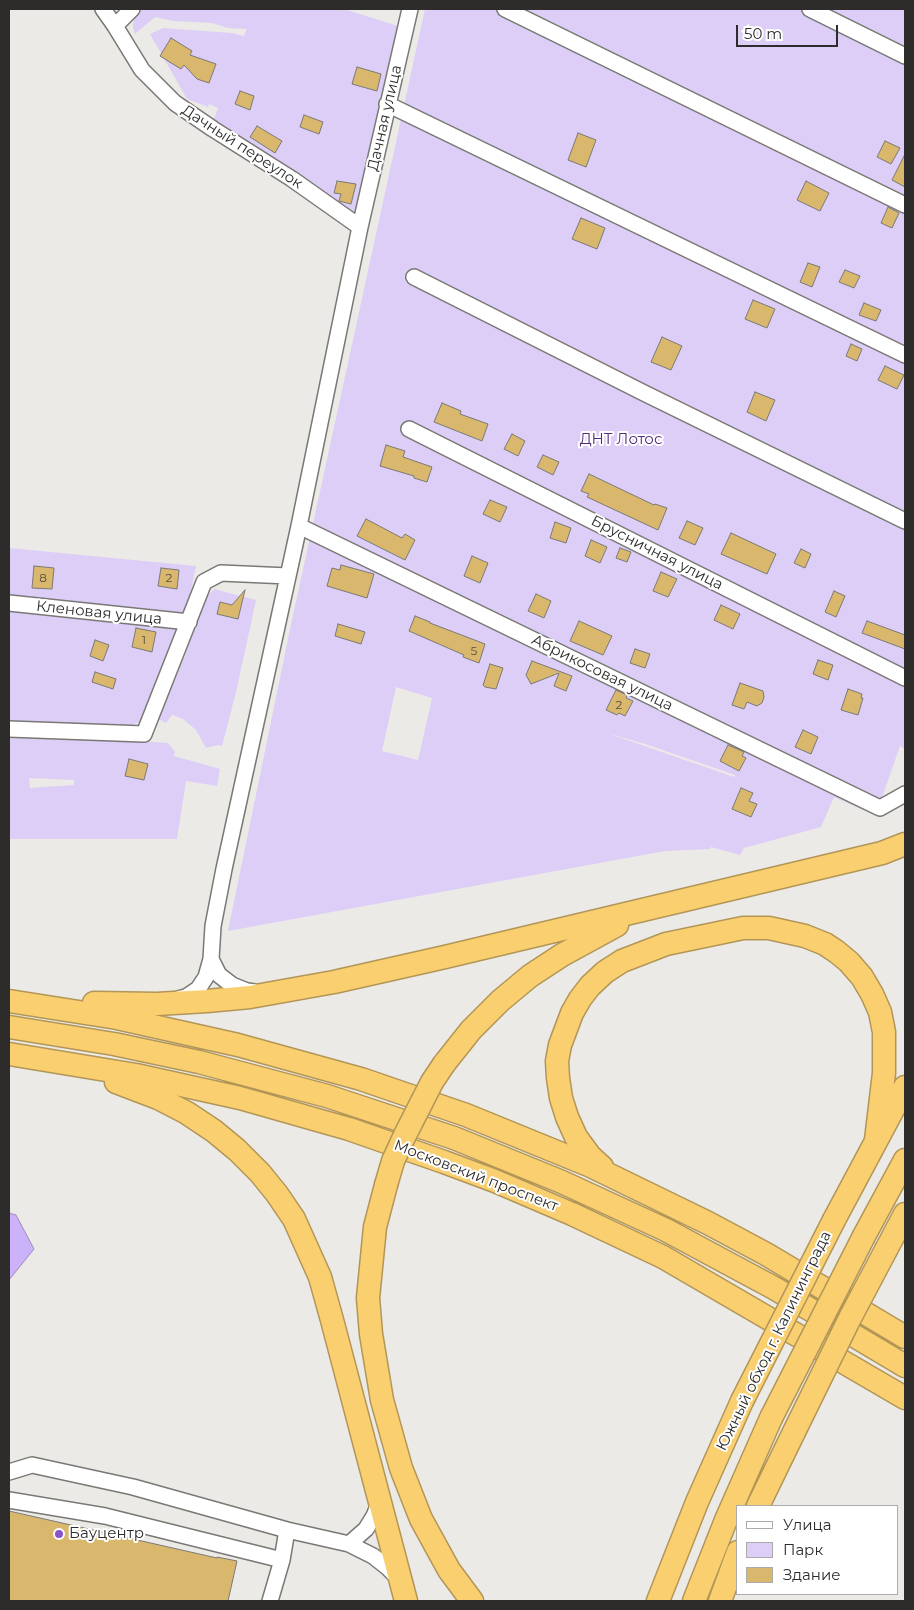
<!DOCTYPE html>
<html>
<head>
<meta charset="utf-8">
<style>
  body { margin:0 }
  #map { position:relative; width:914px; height:1610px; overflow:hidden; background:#eceae6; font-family:Montserrat,sans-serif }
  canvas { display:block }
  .frame { position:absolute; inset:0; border:10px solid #2d2c2b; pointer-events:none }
  .legend { position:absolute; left:736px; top:1505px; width:162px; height:90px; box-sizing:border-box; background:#fff; border:1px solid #ababaa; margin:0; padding:6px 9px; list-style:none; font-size:15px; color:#2d2c2b }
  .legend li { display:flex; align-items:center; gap:10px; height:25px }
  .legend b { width:25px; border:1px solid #ababaa }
  .scale { position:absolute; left:736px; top:25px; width:102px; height:22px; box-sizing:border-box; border:2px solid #2d2c2b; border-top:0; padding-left:6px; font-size:15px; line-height:18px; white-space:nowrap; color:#2d2c2b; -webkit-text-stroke:4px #fff; paint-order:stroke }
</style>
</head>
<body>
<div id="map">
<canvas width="914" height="1610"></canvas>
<div class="frame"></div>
<ul class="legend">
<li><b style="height:6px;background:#fff"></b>Улица</li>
<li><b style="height:14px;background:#dccef6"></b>Парк</li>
<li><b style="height:14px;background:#d9b86e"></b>Здание</li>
</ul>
<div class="scale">50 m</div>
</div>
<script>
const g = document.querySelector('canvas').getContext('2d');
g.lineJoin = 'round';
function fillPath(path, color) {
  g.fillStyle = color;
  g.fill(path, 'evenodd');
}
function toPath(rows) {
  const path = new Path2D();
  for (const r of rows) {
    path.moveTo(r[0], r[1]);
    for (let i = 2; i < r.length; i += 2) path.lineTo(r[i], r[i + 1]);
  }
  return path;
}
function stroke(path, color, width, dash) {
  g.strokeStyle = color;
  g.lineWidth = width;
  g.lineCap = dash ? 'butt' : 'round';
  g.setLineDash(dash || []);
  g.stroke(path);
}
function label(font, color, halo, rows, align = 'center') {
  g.font = font + ' Montserrat,sans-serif';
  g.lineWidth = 4;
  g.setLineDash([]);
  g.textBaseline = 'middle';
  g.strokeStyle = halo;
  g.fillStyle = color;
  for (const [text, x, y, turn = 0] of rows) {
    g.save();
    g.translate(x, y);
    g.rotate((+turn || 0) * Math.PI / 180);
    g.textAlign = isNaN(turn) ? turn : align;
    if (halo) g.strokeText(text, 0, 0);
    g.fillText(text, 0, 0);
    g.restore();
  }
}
fillPath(toPath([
  [141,9,344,9,398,26,357,214,350,214,212,124,218,108,209,104,208,107,187,99,150,34,163,28,232,33,244,36,247,29,228,28,212,23,174,21,155,17,135,34,133,27,134,17],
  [425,9,905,9,905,749,900,746,880,803,863,810,834,797,821,827,744,848,740,855,711,847,710,849,665,851,228,931,289,634],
  [396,687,432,698,418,760,382,751],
  [607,733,645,744,735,775,734,777],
  [9,548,196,566,186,614,177,616,9,598],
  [214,589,256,600,236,692,222,746,217,745,206,748,196,730,183,719,173,715,171,716,166,723,156,718,172,687,186,653,195,621,206,598],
  [9,606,177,625,183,630,141,723,136,723,126,731,9,724],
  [9,732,168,743,175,752,174,756,220,769,217,786,186,781,177,839,9,839],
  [29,778,74,780,74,785,30,788]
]), '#dccef6');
const water = toPath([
  [9,1213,16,1215,34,1249,9,1280,9,1213]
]);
fillPath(water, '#ccb2f9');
stroke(water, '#9c8abb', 1);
const building = toPath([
  [171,38,192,51,190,55,216,64,209,83,197,79,184,65,181,69,160,56,171,38],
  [357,67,381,74,377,91,352,84,357,67],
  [240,91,254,96,250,110,235,104,240,91],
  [304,115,323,122,319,134,300,127,304,115],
  [257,126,282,141,275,153,250,137,257,126],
  [578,133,596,140,586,167,568,160,578,133],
  [885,141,900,148,891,164,877,157,885,141],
  [905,154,905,187,892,180,905,154],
  [337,181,356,184,351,204,339,201,341,194,334,193,337,181],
  [806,181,829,193,820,211,797,200,806,181],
  [888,207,899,213,892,228,881,223,888,207],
  [581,218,605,228,597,249,572,239,581,218],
  [808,263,820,267,812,287,800,282,808,263],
  [845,270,860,276,854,288,839,282,845,270],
  [753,300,775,309,767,328,745,319,753,300],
  [864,303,881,310,876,321,859,315,864,303],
  [662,337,682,346,671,370,651,362,662,337],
  [851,344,862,349,857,361,846,356,851,344],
  [885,366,904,375,897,389,878,380,885,366],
  [755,392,775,400,766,421,747,412,755,392],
  [442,403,461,411,460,414,488,424,482,441,434,422,442,403],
  [512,434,525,441,518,456,504,449,512,434],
  [386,445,405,451,403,457,432,467,427,482,414,478,414,476,380,466,386,445],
  [543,455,559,462,553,475,537,467,543,455],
  [589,474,654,505,655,504,667,508,658,530,587,497,589,494,581,491,589,474],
  [490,500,507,507,500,522,483,514,490,500],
  [366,519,402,538,405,534,415,540,405,560,357,536,366,519],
  [687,521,703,528,695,545,679,538,687,521],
  [555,522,571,528,566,543,550,538,555,522],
  [731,533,776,554,767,574,721,554,731,533],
  [591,540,607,547,600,563,585,556,591,540],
  [620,548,631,552,627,562,616,558,620,548],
  [801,549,811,554,805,568,794,563,801,549],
  [472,556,488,563,480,583,464,576,472,556],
  [341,565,374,574,367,598,327,586,332,568,340,570,341,565],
  [34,566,54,568,52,589,32,588,34,566],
  [161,568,179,570,177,589,158,586,161,568],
  [661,572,677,579,668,597,653,591,661,572],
  [245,590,238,619,217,614,220,602,232,605,245,590],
  [834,591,845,596,836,617,825,612,834,591],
  [536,594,551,601,544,618,528,611,536,594],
  [721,605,740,614,733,629,714,620,721,605],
  [415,616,430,622,430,623,485,644,479,663,463,657,464,655,409,631,415,616],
  [579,621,612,636,603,655,570,641,579,621],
  [867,621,905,635,905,649,862,633,867,621],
  [338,624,365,632,361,644,335,636,338,624],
  [136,628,156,632,152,652,132,647,136,628],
  [95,640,109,645,103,661,90,656,95,640],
  [635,649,650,654,645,668,630,663,635,649],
  [818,660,833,665,828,680,813,674,818,660],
  [532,661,572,676,566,691,554,686,559,673,531,684,526,675,532,661],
  [490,664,503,668,496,689,485,687,483,685,490,664],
  [95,672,116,679,113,689,92,682,95,672],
  [740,683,763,691,764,697,762,703,757,706,747,702,744,709,732,705,740,683],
  [848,689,862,694,861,698,863,698,858,715,841,710,848,689],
  [616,690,627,695,626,698,633,701,625,716,619,713,617,715,606,710,616,690],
  [803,730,818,737,811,754,795,747,803,730],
  [728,745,744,752,742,756,746,758,739,771,720,761,728,745],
  [129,759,148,764,144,780,125,776,129,759],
  [741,788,753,793,749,801,757,804,751,817,732,809,741,788],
  [9,1511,217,1558,217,1557,237,1561,228,1601,9,1601,9,1511]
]);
fillPath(building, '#d9b86e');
stroke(building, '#7b7976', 1);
const minor = toPath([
  [103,9,115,26],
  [132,9,115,26,142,70,175,103,213,129,292,179,360,227],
  [505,9,905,205],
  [810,9,905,56],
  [387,104,905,355],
  [414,277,644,393,905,521],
  [409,429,905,678],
  [299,526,880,808,905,794],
  [9,603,189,622],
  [9,729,144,734,204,582,221,573,288,576],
  [211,959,213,926,224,869,299,526,360,227,410,9],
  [178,999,186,997,198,989,206,977,211,959,219,975,232,985,247,991,255,992],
  [9,1472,32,1465,133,1487,287,1530,349,1544,373,1556,387,1567,400,1580],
  [9,1500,105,1516,282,1560],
  [349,1544,366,1529,374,1516,380,1501],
  [270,1601,282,1560,287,1530]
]);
const highway = toPath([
  [9,1001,117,1018,238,1045,361,1079,466,1115,591,1166,708,1223,766,1254,905,1337],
  [94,1003,157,1004,207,1001,250,997,334,982,445,957,882,853,905,844],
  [9,1027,114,1044,199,1062,327,1096,454,1138,562,1182,666,1230,774,1288,905,1366],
  [9,1054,136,1075,240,1098,349,1129,444,1162,495,1181,572,1214,663,1257,905,1398],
  [444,1064,471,1030,500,1001,530,976,562,955,617,925],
  [116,1082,158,1098,187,1113,214,1131,237,1150,260,1173,277,1194,294,1219,320,1277,332,1320,406,1601],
  [602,1167,590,1156,576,1137,567,1117,561,1098,558,1078,557,1061,560,1045,572,1013,580,999,590,986,605,972,622,961,666,944,743,928,769,928,805,936,825,944,837,952,849,962,862,977,872,994,880,1012,884,1032,884,1073,876,1140],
  [386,1185,375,1227,368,1298,371,1334,382,1400,401,1468,421,1519,449,1570,472,1601],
  [834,1220,905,1087],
  [864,1236,905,1160],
  [887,1248,905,1214],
  [758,1506,794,1432],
  [658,1601,697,1502,742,1401],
  [694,1601,726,1520,771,1418],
  [720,1601,738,1552]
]);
stroke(minor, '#7a7875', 18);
stroke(highway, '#b29658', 25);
stroke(minor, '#fff', 15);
stroke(highway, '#f9cf70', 22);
const highwayBridge = toPath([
  [386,1185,393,1161,405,1135,432,1082,444,1064],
  [742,1401,834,1220],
  [771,1418,864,1236],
  [794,1432,850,1318,887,1248]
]);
stroke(highwayBridge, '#b29658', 25, []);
stroke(highwayBridge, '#f9cf70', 22);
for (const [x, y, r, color] of [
  [59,1534,5,"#8853cb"]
]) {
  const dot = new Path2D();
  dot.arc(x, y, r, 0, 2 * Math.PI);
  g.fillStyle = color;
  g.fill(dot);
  stroke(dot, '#fff', 2);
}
label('12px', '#584f3c', null, [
  ["8",43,578],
  ["2",169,578],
  ["1",144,640],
  ["5",474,651],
  ["2",619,705]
]);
label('15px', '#2d2c2b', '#fff', [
  ["Дачная улица",385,118,-77],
  ["Дачный переулок",242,147,33],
  ["Брусничная улица",657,553,27],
  ["Кленовая улица",99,613,6],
  ["Абрикосовая улица",602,673,26],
  ["Московский проспект",476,1176,21],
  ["Южный обход г. Калининграда",774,1341,-64]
]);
label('15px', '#502c7c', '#fff', [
  ["ДНТ Лотос",621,440]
]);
label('15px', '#2d2c2b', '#fff', [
  ["Бауцентр",69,1534]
], 'left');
</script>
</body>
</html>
